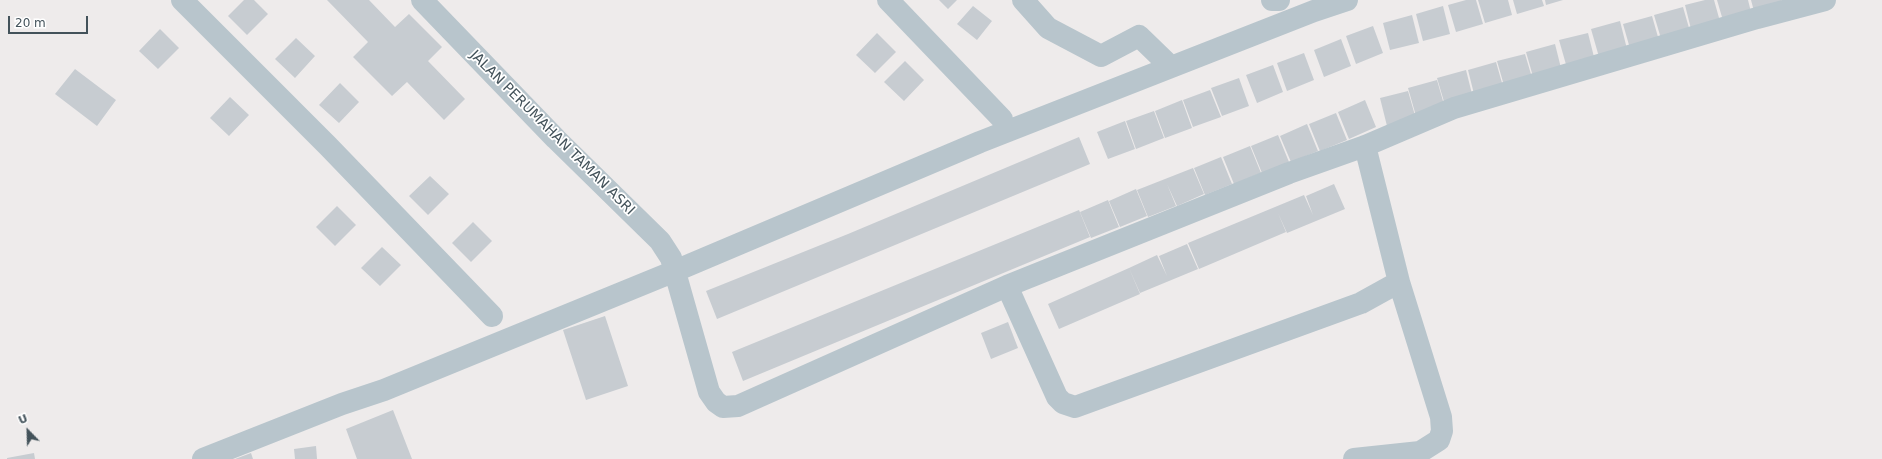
<!DOCTYPE html>
<html>
<head>
<meta charset="utf-8">
<style>
  body { margin:0 }
  #map { position:relative; width:1882px; height:459px; overflow:hidden; background:#eeebeb; font-family:"DejaVu Sans",sans-serif }
  canvas { display:block }
  .north { position:absolute; left:8px; top:411px; width:40px; height:40px; -webkit-text-stroke:3px #fff; paint-order:stroke; rotate:337deg; font-size:11px; font-weight:700; line-height:16px; text-align:center; color:#43525a }
  .north::after { content:''; display:block; margin:auto; width:14px; height:18px; background:#43525a; clip-path:polygon(50% 0,100% 100%,50% 72%,0 100%) }
  .scale { position:absolute; left:8px; top:16px; width:80px; height:18px; box-sizing:border-box; border:2px solid #43525a; border-top:0; padding-left:5px; font-size:12px; line-height:14px; white-space:nowrap; color:#43525a; -webkit-text-stroke:3px #fff; paint-order:stroke }
</style>
</head>
<body>
<div id="map">
<canvas width="1882" height="459"></canvas>
<div class="north">U</div>
<div class="scale">20 m</div>
</div>
<script>
const g = document.querySelector('canvas').getContext('2d');
g.lineJoin = 'round';
function fillPath(path, color) {
  g.fillStyle = color;
  g.fill(path, 'evenodd');
}
function toPath(rows) {
  const path = new Path2D();
  for (const r of rows) {
    path.moveTo(r[0], r[1]);
    for (let i = 2; i < r.length; i += 2) path.lineTo(r[i], r[i + 1]);
  }
  return path;
}
function stroke(path, color, width, dash) {
  g.strokeStyle = color;
  g.lineWidth = width;
  g.lineCap = dash ? 'butt' : 'round';
  g.setLineDash(dash || []);
  g.stroke(path);
}
function label(font, color, halo, rows, align = 'center') {
  g.font = font + ' "DejaVu Sans",sans-serif';
  g.lineWidth = 3.5;
  g.setLineDash([]);
  g.textBaseline = 'middle';
  g.strokeStyle = halo;
  g.fillStyle = color;
  for (const [text, x, y, turn = 0] of rows) {
    g.save();
    g.translate(x, y);
    g.rotate((+turn || 0) * Math.PI / 180);
    g.textAlign = isNaN(turn) ? turn : align;
    if (halo) g.strokeText(text, 0, 0);
    g.fillText(text, 0, 0);
    g.restore();
  }
}
fillPath(toPath([
  [244,0,254,0,268,14,247,35,228,16],
  [327,0,369,0,395,27,409,14,442,47,428,61,465,99,444,120,407,82,392,96,353,57,368,42],
  [939,0,957,0,948,9],
  [1466,0,1476,0,1483,24,1456,32,1448,5],
  [1478,0,1508,0,1512,15,1485,23],
  [1513,0,1542,0,1544,6,1517,14],
  [1545,0,1563,0,1546,5],
  [1705,0,1714,0,1721,25,1692,33,1685,5],
  [1717,0,1748,0,1752,16,1724,24],
  [1751,0,1781,0,1783,7,1755,15],
  [973,6,992,21,977,40,957,24],
  [1443,6,1450,34,1423,41,1416,14],
  [1683,7,1691,35,1662,42,1654,15],
  [1412,15,1419,43,1390,50,1383,23],
  [1652,16,1660,44,1631,52,1623,24],
  [1620,21,1627,49,1599,57,1591,29],
  [1373,26,1383,53,1356,64,1346,36],
  [160,29,179,48,158,69,139,51],
  [877,33,896,52,875,73,856,55],
  [1588,33,1595,61,1567,68,1559,40],
  [296,38,315,56,295,78,275,59],
  [1341,39,1351,66,1324,77,1314,50],
  [1555,44,1562,72,1534,80,1526,52],
  [1304,53,1314,80,1287,91,1277,63],
  [1525,54,1533,81,1505,89,1497,61],
  [905,61,924,80,904,101,884,82],
  [1496,62,1504,90,1475,98,1468,70],
  [1273,65,1283,92,1257,103,1246,75],
  [75,69,116,100,97,126,55,94],
  [1466,70,1473,98,1445,105,1437,78],
  [1239,78,1249,106,1222,116,1211,88],
  [1437,80,1445,108,1416,116,1408,88],
  [340,83,359,102,339,123,319,105],
  [1210,90,1221,117,1193,127,1183,100],
  [1408,91,1416,119,1387,126,1380,98],
  [230,97,249,115,229,136,210,118],
  [1182,100,1192,128,1165,138,1155,111],
  [1365,100,1376,127,1349,139,1338,112],
  [1154,111,1164,138,1136,149,1126,121],
  [1336,113,1347,140,1320,151,1309,124],
  [1125,121,1135,149,1108,159,1097,132],
  [1307,124,1318,151,1291,162,1280,136],
  [1278,135,1289,162,1262,173,1251,146],
  [1079,137,1090,164,717,319,706,291,848,234],
  [1250,146,1261,173,1234,184,1223,157],
  [1221,157,1232,184,1205,195,1194,168],
  [1193,168,1204,194,1177,206,1167,184,1176,206,1148,217,1137,190],
  [430,176,449,194,428,215,409,196],
  [1334,184,1345,209,1287,233,1278,213,1286,232,1199,269,1188,243,1304,195,1313,215,1306,196],
  [1136,189,1147,216,1120,227,1109,201],
  [1108,200,1119,227,1091,238,1080,212],
  [337,206,356,225,335,246,316,227],
  [1079,210,1090,237,743,381,732,352],
  [473,222,492,241,471,262,452,243],
  [1187,244,1198,269,1140,293,1129,268,1157,255,1167,276,1159,256],
  [382,247,401,265,380,286,361,268],
  [1129,268,1140,294,1059,329,1048,304],
  [605,316,628,386,586,400,563,330],
  [1008,322,1018,348,991,359,981,333],
  [393,410,412,459,357,459,346,429],
  [316,446,317,459,295,459,294,449],
  [34,453,35,459,7,459,7,458],
  [251,453,253,459,235,459]
]), '#c7ccd1');
stroke(toPath([
  [182,0,328,146,492,316],
  [422,0,556,139,660,241,671,258,709,392,716,402,723,407,738,406,1007,286,1289,173,1365,146,1454,108,1757,18,1825,0],
  [888,0,1002,119],
  [1023,0,1048,28,1101,56,1139,36,1171,67],
  [1272,0,1279,0],
  [1007,286,1057,397,1063,403,1075,407,1361,303,1399,282,1365,146],
  [203,459,342,404,384,390,675,271,980,142,1314,11,1347,0],
  [1354,459,1420,452,1439,440,1442,431,1441,417,1399,282]
]), '#b8c5cc', 22);
label('14px', '#43525a', '#fff', [
  ["JALAN PERUMAHAN TAMAN ASRI",552,133,45]
]);
</script>
</body>
</html>
